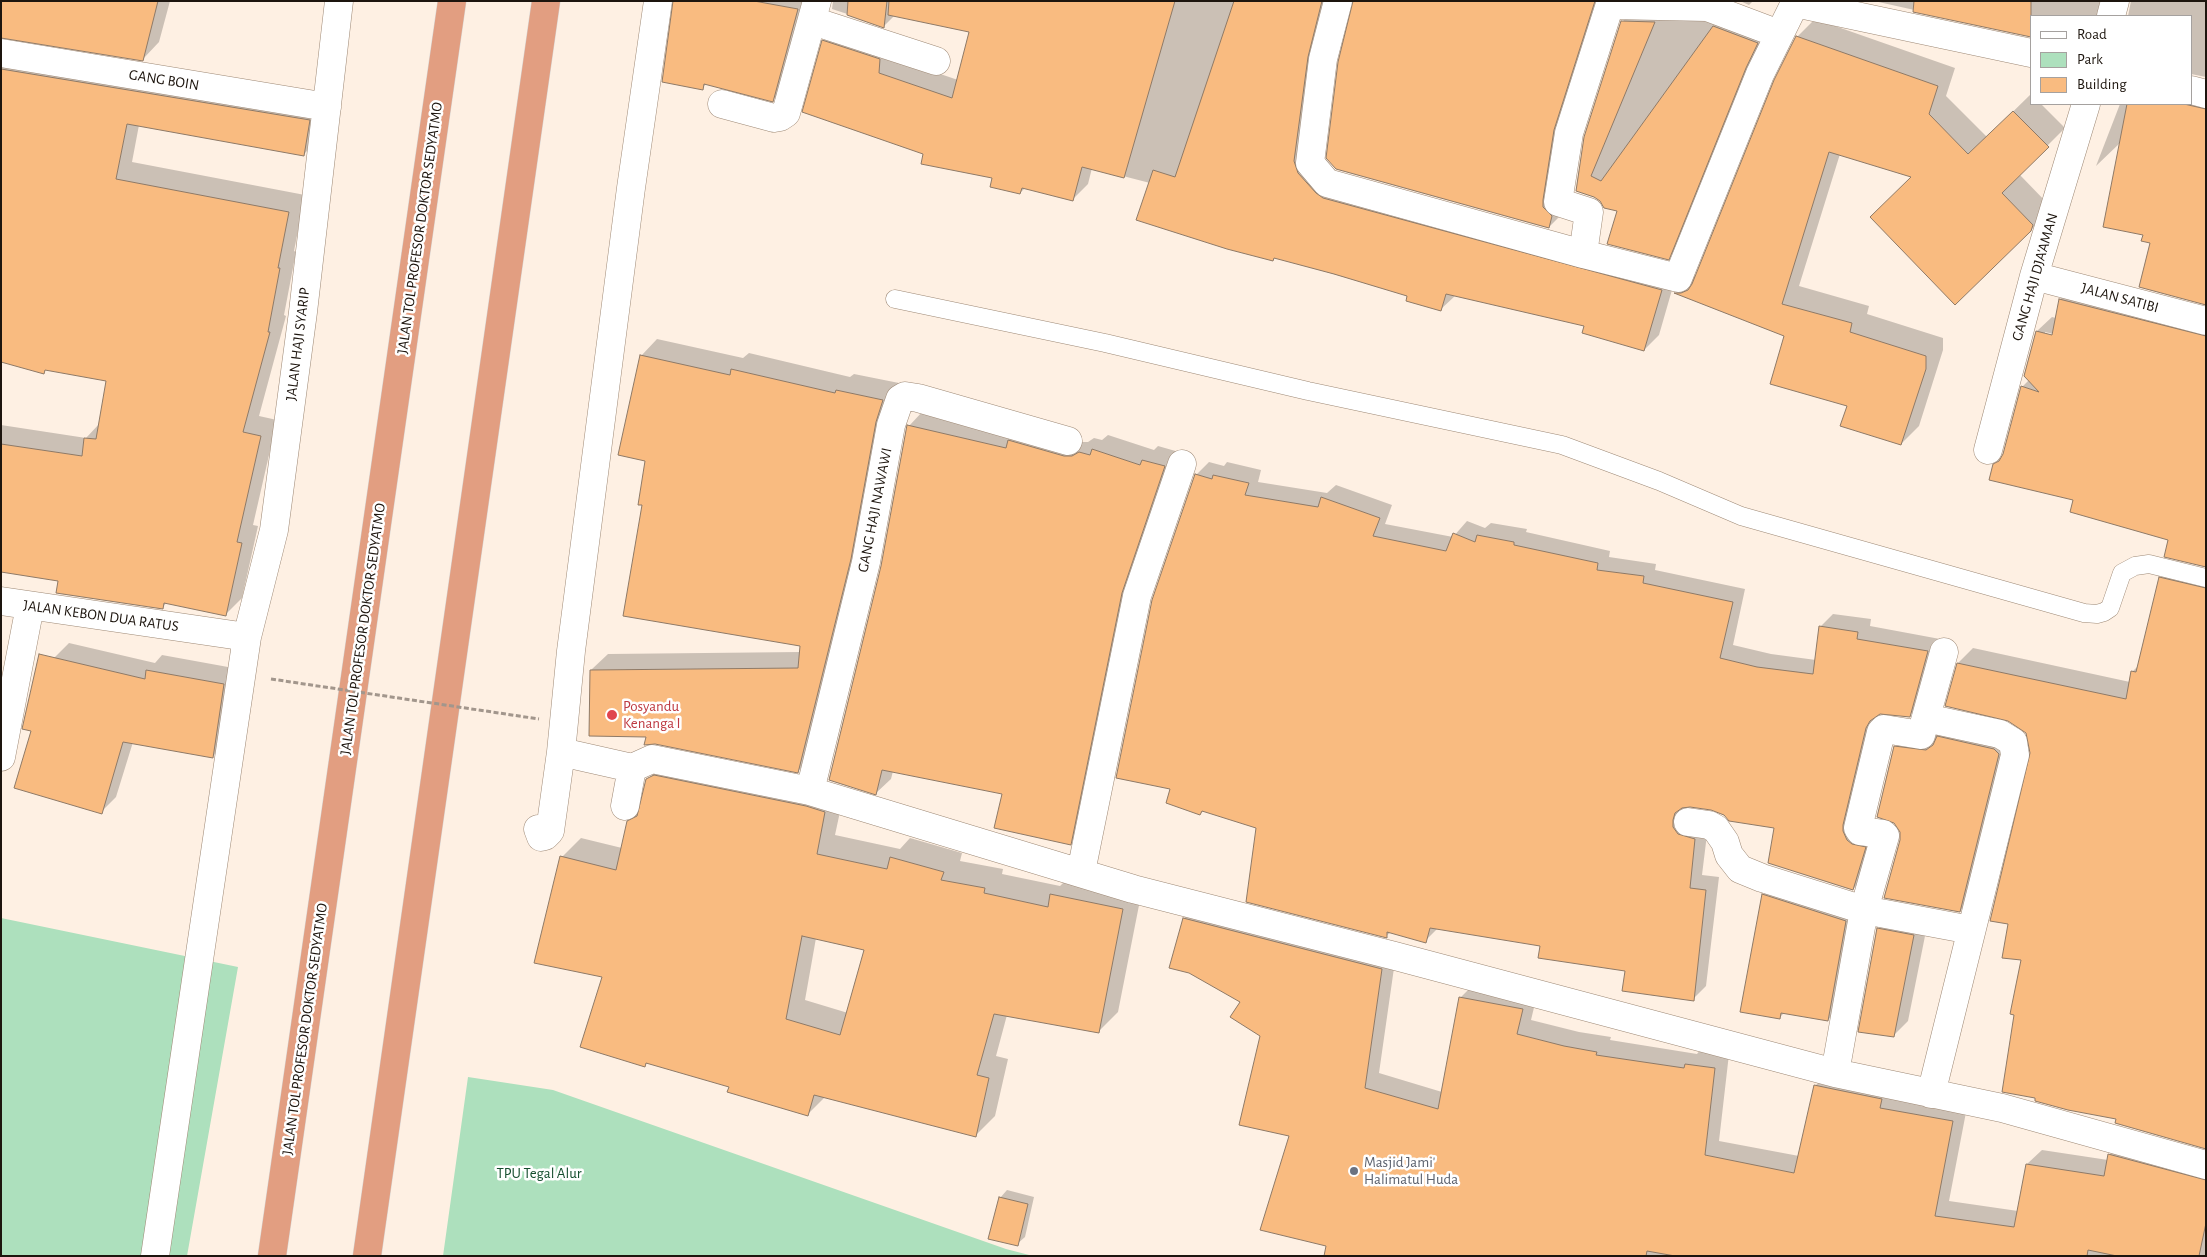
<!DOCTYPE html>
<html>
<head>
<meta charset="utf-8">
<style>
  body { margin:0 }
  #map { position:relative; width:2207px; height:1257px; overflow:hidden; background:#fef0e3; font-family:"Alegreya Sans",sans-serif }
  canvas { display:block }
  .frame { position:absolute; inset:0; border:2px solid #1d150e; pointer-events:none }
  .legend { position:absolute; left:2030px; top:15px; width:162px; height:90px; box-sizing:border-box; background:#fff; border:1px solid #a5a19f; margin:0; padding:6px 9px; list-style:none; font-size:15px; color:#1d150e }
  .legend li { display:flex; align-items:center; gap:10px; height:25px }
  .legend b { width:25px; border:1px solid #a5a19f }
</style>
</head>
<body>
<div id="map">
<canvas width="2207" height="1257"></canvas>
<div class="frame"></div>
<ul class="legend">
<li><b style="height:6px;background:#fff"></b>Road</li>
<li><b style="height:14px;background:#ade0bd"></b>Park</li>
<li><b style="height:14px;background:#f9bb80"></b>Building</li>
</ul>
</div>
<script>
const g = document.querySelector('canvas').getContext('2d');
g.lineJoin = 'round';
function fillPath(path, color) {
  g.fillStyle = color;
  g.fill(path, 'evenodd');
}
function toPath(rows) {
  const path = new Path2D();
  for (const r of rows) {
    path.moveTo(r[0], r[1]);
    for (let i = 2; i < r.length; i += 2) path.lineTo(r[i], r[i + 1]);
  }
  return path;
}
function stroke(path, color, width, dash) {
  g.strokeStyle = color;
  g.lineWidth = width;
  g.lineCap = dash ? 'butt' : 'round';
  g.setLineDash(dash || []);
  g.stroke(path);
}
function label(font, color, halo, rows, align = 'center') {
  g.font = font + ' "Alegreya Sans",sans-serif';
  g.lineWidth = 5;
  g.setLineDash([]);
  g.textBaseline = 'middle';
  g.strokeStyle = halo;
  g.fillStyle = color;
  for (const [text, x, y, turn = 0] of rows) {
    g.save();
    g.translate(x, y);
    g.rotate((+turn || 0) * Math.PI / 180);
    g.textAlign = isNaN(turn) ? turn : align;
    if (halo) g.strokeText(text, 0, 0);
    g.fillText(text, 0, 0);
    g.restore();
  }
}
fillPath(toPath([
  [1,918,238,967,187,1256,1,1256],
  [468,1077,553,1090,1006,1249,1033,1256,443,1256]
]), '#ade0bd');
fillPath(toPath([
  [1,1,170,1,159,42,143,59,2,36,3,42,326,103,320,138,303,155,139,125,132,162,305,195,294,251,296,252,284,315,286,316,259,416,277,420,253,525,258,526,242,598,225,615,167,602,162,608,59,580,1,571,1,425,86,438,100,423,108,380,46,369,44,372,1,361],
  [674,1,811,1,787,85,773,100,707,83,702,88],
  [833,1,1332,1,1309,146,1330,179,1676,276,1659,335,1644,350,1585,325,1456,295,1440,310,1409,296,1275,257,1272,260,1150,183,1092,168,1088,184,1073,199,1025,188,1020,193,993,177,925,153,823,41,838,26,893,58,958,80,971,31,895,15,884,26,832,9],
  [1354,1,1604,1,1564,212,1549,227],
  [1740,1,1753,1,1749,5],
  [1874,1,2111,1,2121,16,2031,16,2031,36],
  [2131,1,2206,1,2206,77,2191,74,2191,16,2128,16],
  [1634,10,1769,31,1680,246,1668,258,1619,210,1595,196,1577,190,1622,22],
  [1815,19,1955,68,1946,96,1987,137,2031,94,2031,104,2041,104,2065,128,2019,174,2050,206,2049,211,2031,230,1913,176,1840,154,1799,286,1869,306,1867,314,1943,338,1943,350,1919,426,1901,444,1848,406,1785,336,1676,293,1693,276,1697,276,1797,37],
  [2206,91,2206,304,2145,234,2121,142,2096,166,2120,104,2191,104],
  [2075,285,2206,319,2206,566,2170,539,1994,465,2003,456,2022,387,2029,380,2037,331,2052,317,2056,318,2060,299],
  [2045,332,2058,335,2057,337,2045,334],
  [657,339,743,358,749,353,850,377,854,374,899,383,892,405,814,755,798,771,648,736,591,670,608,654,800,652,801,645,643,504,646,460,641,356],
  [923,411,1080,442,1088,442,1094,438,1102,440,1108,435,1154,450,1158,446,1179,452,1085,828,1070,843,1003,793,893,771,891,779,876,793,882,566,909,426],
  [1209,462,1224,466,1227,462,1261,470,1258,482,1327,493,1336,485,1392,505,1385,524,1453,537,1467,521,1485,528,1491,523,1527,529,1526,532,1610,551,1609,557,1656,564,1655,570,1745,589,1733,645,1771,654,1816,660,1820,627,1833,614,1871,619,1870,626,1940,639,1922,703,1909,716,1878,714,1855,811,1878,835,1866,876,1853,889,1776,827,1724,814,1712,808,1685,806,1686,814,1708,826,1702,875,1719,877,1706,986,1693,999,1626,970,1541,945,1438,928,1425,941,1391,932,1386,936,1257,827,1204,810,1200,814,1172,788,1196,475],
  [2175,563,2206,571,2206,1147,2117,1118,2015,1014,2022,959,2032,753,2027,732,2009,720,1947,705,1958,663,1973,648,2130,682,2132,672,2139,665,2160,578],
  [69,643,155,663,162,655,239,669,228,741,213,756,133,742,116,797,101,812,54,658],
  [1913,728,2013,730,1978,892,1960,911,1901,840,1895,747],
  [667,760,844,793,835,835,900,849,910,838,962,853,960,861,1003,869,1002,874,1060,886,1070,876,1142,890,1118,1012,1099,1031,1007,1015,996,1056,1008,1059,995,1116,976,1135,825,1097,807,1115,730,1086,647,1063,644,1065,603,976,562,857,581,838,622,848,628,822,640,810,647,780],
  [816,938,866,949,848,1013,805,1000],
  [1783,875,1865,901,1848,1000,1828,1020,1785,1012,1780,1017,1763,895],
  [1199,904,1396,954,1379,1073,1442,1092,1460,998,1475,983,1537,995,1531,1020,1579,1032,1611,1037,1610,1040,1697,1054,1701,1049,1729,1054,1719,1141,1799,1156,1815,1086,1830,1071,1967,1107,1949,1201,2018,1211,2027,1164,2042,1150,2108,1160,2109,1155,2124,1140,2206,1163,2206,1256,1325,1256,1328,1245,1290,1135,1261,1035,1241,1002,1184,918],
  [1893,914,1928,921,1908,1021,1893,1036,1878,929],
  [1007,1190,1034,1197,1025,1237,1017,1244,1000,1198]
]), '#0003');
const building = toPath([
  [1,1,158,1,143,61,1,38,1,1],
  [673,1,754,1,798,9,773,102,704,84,703,90,662,82,673,1],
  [848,1,887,1,884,28,847,15,848,1],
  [889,1,1175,1,1124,178,1082,167,1073,201,1022,188,1020,194,990,187,992,178,921,164,923,154,802,112,822,40,880,59,879,73,952,98,969,32,888,15,889,1],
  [1234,1,1322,1,1308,57,1294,161,1298,173,1316,193,1323,198,1662,290,1644,351,1582,333,1584,326,1446,294,1441,311,1406,301,1407,296,1334,274,1274,258,1273,261,1227,249,1136,220,1153,170,1175,177,1234,1],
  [1353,1,1595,1,1554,130,1543,200,1543,207,1552,216,1549,228,1336,169,1326,158,1338,62,1353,1],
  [1914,1,2031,1,2031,37,1913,12,1914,1],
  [1621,21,1655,22,1591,176,1601,181,1713,26,1758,43,1746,68,1669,260,1607,244,1617,211,1604,208,1600,201,1594,197,1576,191,1584,137,1621,21],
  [1796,36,1938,86,1929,114,1968,154,2013,111,2049,147,2002,193,2033,225,2031,231,1955,305,1870,217,1911,177,1829,152,1782,304,1852,323,1850,332,1926,356,1926,369,1901,445,1840,426,1847,406,1770,384,1784,336,1674,293,1681,293,1688,290,1692,284,1774,80,1796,36],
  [1,69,310,120,304,156,127,124,116,179,289,212,278,268,280,268,268,332,270,332,243,432,261,436,237,542,242,543,226,616,164,603,163,609,56,593,58,581,1,572,1,444,82,456,84,438,96,439,106,381,45,370,44,374,1,362,1,69],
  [2127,104,2184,104,2206,109,2206,305,2139,287,2150,243,2141,241,2143,235,2103,227,2127,104],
  [2059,299,2206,336,2206,567,2164,557,2168,540,2070,512,2073,500,1989,480,1993,464,1999,461,2003,454,2021,386,2039,392,2024,376,2036,331,2052,335,2059,299],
  [640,355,730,375,731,369,835,393,836,390,883,400,876,422,851,559,798,773,655,744,644,745,646,737,589,736,590,670,798,668,800,646,623,616,642,505,638,505,645,461,618,455,640,355],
  [907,425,1006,448,1008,440,1064,456,1072,456,1079,452,1090,455,1092,449,1140,465,1142,460,1165,466,1122,593,1071,845,994,828,1002,794,882,770,876,795,829,780,881,566,907,425],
  [1195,474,1212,479,1213,475,1249,483,1245,495,1318,507,1321,497,1380,518,1373,536,1446,551,1453,533,1475,542,1477,535,1514,542,1514,545,1598,563,1597,570,1644,576,1643,583,1733,602,1720,658,1757,667,1813,674,1819,626,1858,632,1857,639,1928,651,1910,717,1880,714,1870,721,1866,728,1843,825,1843,831,1847,840,1852,844,1866,847,1853,890,1768,863,1774,828,1729,821,1724,815,1711,810,1690,807,1682,808,1675,813,1673,820,1673,827,1678,834,1695,839,1690,888,1706,890,1694,1001,1622,991,1625,971,1538,958,1540,946,1430,928,1426,943,1387,932,1387,938,1246,902,1256,828,1202,811,1200,815,1166,803,1170,789,1116,778,1152,600,1195,474],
  [2159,577,2206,588,2206,1149,2115,1123,2116,1119,2068,1110,2035,1101,2035,1098,2002,1092,2014,1015,2010,1014,2021,960,2002,958,2008,924,1990,921,2030,753,2026,733,2008,721,1945,706,1957,663,2126,699,2131,671,2136,672,2159,577],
  [39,654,145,679,146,670,224,684,213,758,123,742,102,814,14,788,31,731,22,729,39,654],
  [1937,736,1994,749,1999,754,1960,912,1884,898,1900,840,1900,832,1894,823,1877,817,1894,746,1926,750,1933,745,1937,736],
  [654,775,806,806,825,812,817,854,887,869,890,857,944,872,941,880,985,888,984,893,1048,907,1050,894,1123,909,1099,1033,994,1014,977,1075,989,1078,976,1137,814,1095,808,1116,727,1092,729,1087,646,1063,645,1067,580,1047,602,977,534,963,560,856,616,870,627,821,637,816,646,779,654,775],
  [802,936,864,950,840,1035,786,1019,802,936],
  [1762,894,1846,921,1828,1021,1781,1013,1780,1019,1740,1012,1762,894],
  [1183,918,1382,969,1365,1088,1438,1109,1459,997,1523,1009,1517,1034,1564,1046,1597,1052,1596,1055,1684,1068,1685,1064,1715,1068,1705,1155,1794,1173,1814,1085,1833,1089,1882,1099,1880,1108,1953,1121,1935,1216,2014,1227,2026,1164,2104,1176,2108,1154,2206,1180,2206,1223,2199,1256,2117,1256,2088,1250,2087,1256,1675,1256,1647,1251,1646,1256,1324,1256,1326,1246,1260,1230,1289,1136,1239,1125,1260,1036,1230,1017,1240,1002,1189,973,1169,968,1183,918],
  [1877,928,1914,935,1894,1037,1858,1032,1877,928],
  [999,1197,1028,1204,1018,1246,988,1239,999,1197]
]);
fillPath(building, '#f9bb80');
stroke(building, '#8e7966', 1);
const lane = toPath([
  [895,299,1105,343,1308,391,1562,445,1659,481,1741,516,2084,613,2097,614,2104,612,2110,608,2122,573,2135,566,2149,564,2206,578]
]);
const street = toPath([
  [658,1,631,188,571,651,561,752,632,768,652,759,810,791,1133,889,1395,956,1835,1073,2002,1108,2206,1165],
  [1338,1,1323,59,1310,163,1327,183,1583,254,1589,212,1558,202,1569,133,1611,1],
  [1703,1,1707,7,1779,34],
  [1795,3,2031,53],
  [1610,5,1707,7],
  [2111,16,2115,1],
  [813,21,936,61],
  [1,53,327,107],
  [2191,90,2206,94],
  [722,104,774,118,780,117,786,113,817,1],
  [1583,254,1678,278,1760,74,1796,1],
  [2034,276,2206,321],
  [1988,450,2034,276,2086,104],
  [1,601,247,637,274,530,303,312,339,1],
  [1926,718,2000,734,2013,742,2015,755,1931,1094],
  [1,757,30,606],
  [810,791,866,562,891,425,900,399,905,396,918,398,1068,441],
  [625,806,632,768],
  [1688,822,1709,825,1716,829,1725,842,1729,855,1740,869,1762,878,1864,910,1971,930],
  [538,829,541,837,545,836,550,831,561,752],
  [1081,872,1137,596,1182,464],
  [1835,1073,1864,910,1885,836,1883,834,1860,831,1858,828,1881,732,1884,729,1921,735,1944,652],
  [155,1256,247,637]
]);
const highway = toPath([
  [272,1256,452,1],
  [367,1256,546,1]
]);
stroke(lane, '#9e8976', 19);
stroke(street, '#9e8976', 29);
stroke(highway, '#d6d5d4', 29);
stroke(lane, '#fff', 18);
stroke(street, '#fff', 28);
stroke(highway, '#e29e81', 28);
stroke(toPath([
  [271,679,539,719]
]), '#a2968c', 3, [5, 2.5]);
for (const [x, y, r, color] of [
  [612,715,6,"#e0444e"],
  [1354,1171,5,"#6b7280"]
]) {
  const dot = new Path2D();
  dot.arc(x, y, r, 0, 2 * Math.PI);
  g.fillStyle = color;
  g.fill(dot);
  stroke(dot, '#fff', 2);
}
label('15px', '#1d150e', '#fff', [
  ["GANG BOIN",164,80,9],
  ["JALAN TOL PROFESOR DOKTOR SEDYATMO",420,228,-82],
  ["GANG HAJI DJA'AMAN",2035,277,-74],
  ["JALAN SATIBI",2120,298,15],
  ["JALAN HAJI SYARIP",298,344,-83],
  ["GANG HAJI NAWAWI",875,510,-79],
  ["JALAN KEBON DUA RATUS",101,616,8],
  ["JALAN TOL PROFESOR DOKTOR SEDYATMO",363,629,-82],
  ["JALAN TOL PROFESOR DOKTOR SEDYATMO",305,1029,-82]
]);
label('15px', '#be3a42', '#fff', [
  ["Posyandu",623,706],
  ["Kenanga I",623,723]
], 'left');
label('15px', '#5b616d', '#fff', [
  ["Masjid Jami'",1364,1162],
  ["Halimatul Huda",1364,1179]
], 'left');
label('15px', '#154e2e', '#fff', [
  ["TPU Tegal Alur",539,1173]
]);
</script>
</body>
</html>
